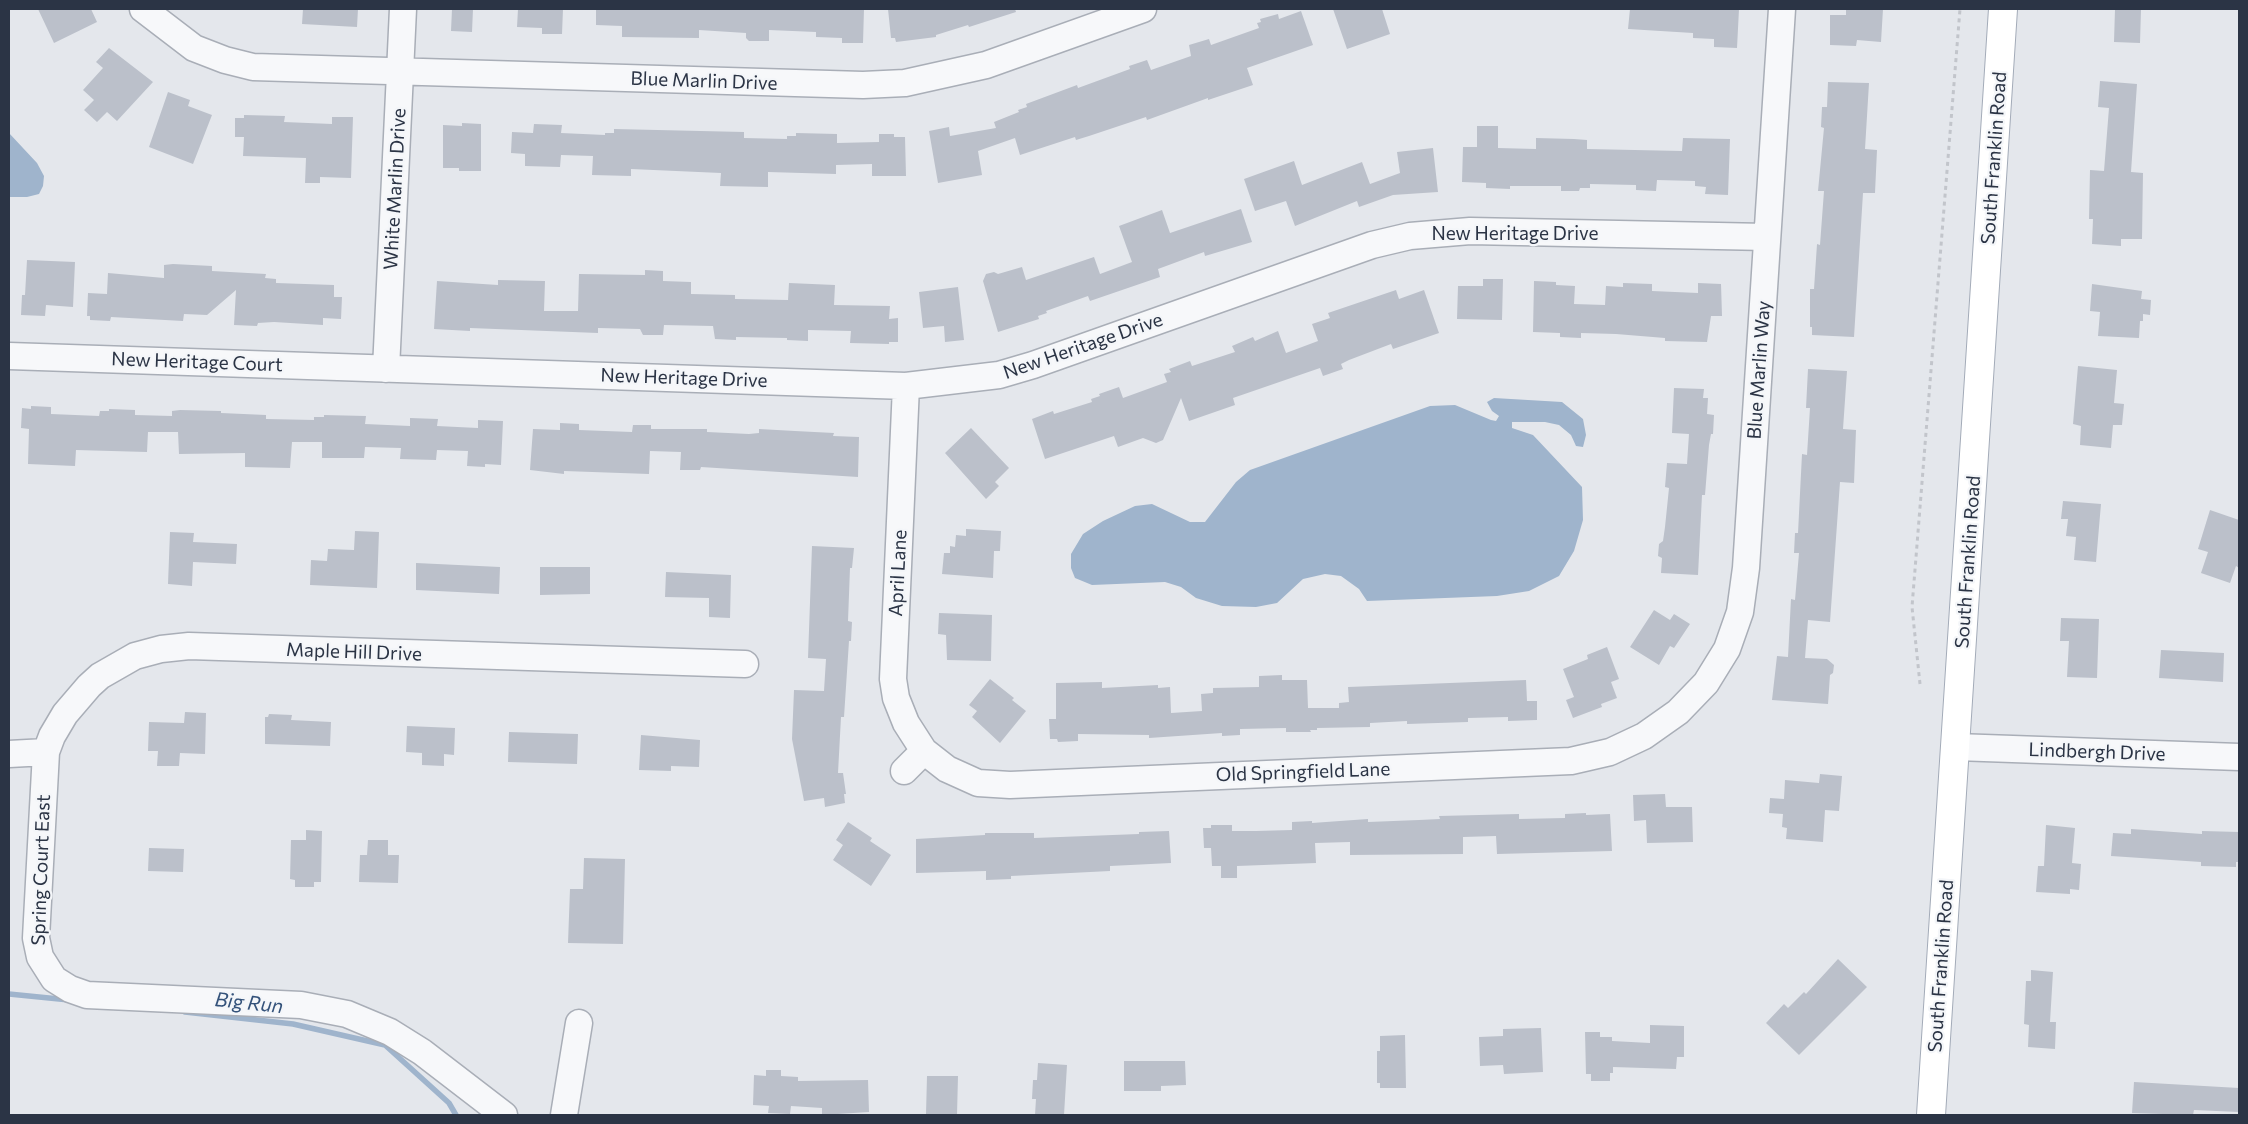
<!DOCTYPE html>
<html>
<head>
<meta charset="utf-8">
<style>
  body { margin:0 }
  #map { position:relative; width:2248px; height:1124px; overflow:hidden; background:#e4e7ec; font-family:Commissioner,sans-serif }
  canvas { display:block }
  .frame { position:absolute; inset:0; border:10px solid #2b3445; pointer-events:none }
</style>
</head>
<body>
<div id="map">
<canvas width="2248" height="1124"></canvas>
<div class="frame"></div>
</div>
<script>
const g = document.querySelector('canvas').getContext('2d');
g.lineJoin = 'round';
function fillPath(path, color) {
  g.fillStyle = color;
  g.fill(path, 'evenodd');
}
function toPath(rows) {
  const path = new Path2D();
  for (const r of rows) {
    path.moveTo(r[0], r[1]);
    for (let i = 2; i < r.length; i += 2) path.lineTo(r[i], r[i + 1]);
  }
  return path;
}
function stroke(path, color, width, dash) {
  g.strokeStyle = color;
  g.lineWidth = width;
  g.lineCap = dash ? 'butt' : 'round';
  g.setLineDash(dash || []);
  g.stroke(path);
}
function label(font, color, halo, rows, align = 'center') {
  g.font = font + ' Commissioner,sans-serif';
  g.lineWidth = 4.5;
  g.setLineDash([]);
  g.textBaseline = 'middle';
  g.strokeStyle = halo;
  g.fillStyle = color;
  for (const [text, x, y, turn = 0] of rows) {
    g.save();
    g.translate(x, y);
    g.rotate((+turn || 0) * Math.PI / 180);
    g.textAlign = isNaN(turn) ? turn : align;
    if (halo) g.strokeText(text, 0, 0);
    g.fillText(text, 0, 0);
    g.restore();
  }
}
fillPath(toPath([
  [9,133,37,163,44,176,43,186,39,194,27,197,9,197],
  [1494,398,1562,402,1583,419,1586,435,1583,447,1576,446,1571,435,1559,425,1545,422,1512,422,1512,428,1533,435,1582,487,1583,520,1574,551,1559,576,1529,591,1497,596,1367,601,1359,589,1341,576,1325,574,1303,579,1277,603,1256,607,1222,606,1196,598,1181,587,1165,582,1092,585,1075,578,1071,568,1071,554,1083,534,1103,521,1135,506,1152,504,1190,522,1205,522,1236,482,1250,470,1430,406,1455,405,1491,420,1496,421,1499,416,1492,411,1487,402]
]), '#9fb4cc');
stroke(toPath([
  [9,994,69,1000],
  [185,1012,293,1024,385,1045,449,1103,456,1115]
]), '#9fb4cc', 5.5);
fillPath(toPath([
  [38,9,91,9,97,22,54,43],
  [303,9,358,9,357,27,302,24],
  [452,9,473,9,472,32,451,31],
  [518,9,563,9,562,34,542,34,542,28,517,27],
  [596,9,864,9,863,43,842,43,842,38,816,37,816,32,769,30,769,41,749,41,746,38,746,33,699,30,699,38,622,37,622,26,596,25],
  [888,9,1015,9,1016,12,969,27,968,25,936,35,936,37,896,42,895,38,891,38],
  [1333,9,1382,9,1390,34,1347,49],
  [1630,9,1739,9,1737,48,1714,47,1714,39,1693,38,1693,33,1628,29],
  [1846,9,1883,9,1881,42,1857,40,1856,46,1830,45,1830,15,1846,15],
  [2115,9,2141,9,2140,43,2114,42],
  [1301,11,1313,45,1247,68,1253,85,1208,100,1208,98,1147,120,1146,117,1089,136,1076,140,1075,137,1020,155,1015,138,978,151,982,175,938,183,929,131,949,127,950,136,996,128,994,122,1019,112,1018,110,1027,107,1026,104,1077,85,1078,88,1130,69,1129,66,1147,60,1151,70,1191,56,1189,45,1209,39,1211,45,1259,28,1257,23,1261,22,1260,19,1278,14,1279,19],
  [109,48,153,82,117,121,107,112,97,122,84,110,94,100,83,90,103,68,96,62],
  [2100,81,2137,84,2131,172,2143,173,2142,239,2121,239,2121,246,2092,244,2093,219,2089,219,2090,170,2104,171,2109,108,2098,107],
  [1828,82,1869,83,1865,149,1877,150,1875,193,1863,193,1854,337,1812,335,1812,327,1810,327,1810,289,1814,289,1817,244,1820,245,1824,191,1818,191,1824,128,1821,127,1822,107,1827,107],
  [168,92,190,100,188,106,212,115,193,164,149,147],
  [244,115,285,116,284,122,332,124,332,117,353,117,351,178,320,177,320,183,305,183,306,158,243,156,244,137,235,137,235,118,244,118],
  [462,123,481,124,481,171,459,171,459,168,443,168,443,125,462,126],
  [534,124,562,125,561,133,605,135,605,133,614,133,614,129,744,132,744,138,787,139,787,136,796,136,796,133,837,134,837,143,879,142,879,134,894,134,894,137,905,137,906,176,872,176,872,164,836,165,836,174,768,172,768,187,720,186,721,173,631,169,631,176,592,175,593,156,561,155,560,167,525,166,525,154,511,153,512,132,533,133],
  [1477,126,1498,126,1498,148,1536,149,1536,138,1574,139,1587,140,1587,149,1682,151,1683,138,1730,139,1728,195,1705,194,1706,187,1695,186,1695,181,1657,180,1656,191,1636,190,1636,185,1590,184,1590,188,1580,188,1579,191,1561,191,1561,186,1510,186,1510,189,1486,188,1486,183,1462,182,1463,147,1477,147],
  [1433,148,1438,192,1393,195,1359,207,1357,201,1295,226,1286,201,1255,211,1244,179,1294,161,1302,185,1362,162,1370,184,1400,173,1397,152],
  [1241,209,1252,242,1205,256,1204,252,1158,269,1160,277,1090,301,1088,296,1046,311,1047,313,1038,316,1039,319,998,332,983,281,986,274,994,272,998,274,1022,267,1026,280,1094,257,1100,274,1132,262,1119,226,1162,210,1170,233],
  [27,260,75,262,73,307,46,305,45,316,21,315,22,295,25,295],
  [173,264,212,266,212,271,266,274,265,278,276,279,276,283,334,285,334,297,342,297,341,319,323,318,323,325,274,322,258,323,257,326,234,325,236,290,207,315,184,314,183,321,111,317,110,321,90,320,90,316,87,316,88,293,107,294,108,273,164,278,164,265],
  [645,270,663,271,663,281,691,282,691,294,735,295,735,299,788,300,789,283,835,285,834,305,890,306,889,319,898,318,898,342,889,342,889,344,850,343,851,331,808,330,808,341,787,340,787,338,736,337,736,340,715,339,713,326,664,325,663,335,643,335,640,329,598,328,598,333,470,328,470,331,434,329,437,281,498,285,498,280,545,281,544,311,578,311,579,274,645,275],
  [1483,279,1503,279,1502,320,1457,319,1458,286,1483,286],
  [1534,281,1556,282,1556,285,1575,286,1574,304,1605,305,1606,286,1623,287,1623,283,1652,284,1652,291,1698,293,1698,283,1721,284,1722,316,1711,316,1707,342,1665,341,1665,338,1616,334,1581,333,1581,338,1560,337,1560,333,1533,332],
  [2092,284,2142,291,2141,299,2151,300,2150,315,2143,314,2143,321,2140,321,2139,338,2098,336,2100,312,2090,311],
  [958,287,964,340,945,342,944,326,923,328,919,292],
  [1396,290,1399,299,1424,290,1439,333,1393,349,1391,344,1349,360,1341,364,1343,369,1323,376,1320,368,1233,398,1235,405,1189,421,1181,398,1163,440,1156,443,1143,438,1118,447,1114,436,1045,459,1032,419,1053,411,1054,414,1092,402,1091,399,1100,396,1099,394,1119,387,1123,398,1167,382,1164,374,1171,372,1169,369,1190,361,1192,366,1235,352,1232,346,1253,337,1255,341,1278,331,1286,353,1318,341,1312,324,1330,318,1328,313],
  [2078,366,2117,370,2114,403,2124,404,2122,425,2113,425,2111,448,2080,445,2081,426,2073,424],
  [1808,369,1847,371,1843,429,1856,430,1854,483,1840,482,1830,622,1808,620,1805,658,1827,659,1834,665,1833,673,1830,675,1828,704,1772,700,1777,656,1788,657,1791,599,1795,600,1799,553,1794,553,1795,533,1798,533,1802,454,1807,455,1810,408,1806,408],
  [1674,388,1704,389,1703,398,1708,398,1707,414,1714,415,1713,434,1711,434,1709,445,1705,495,1702,495,1698,575,1661,573,1662,558,1658,556,1659,544,1663,541,1665,527,1669,488,1665,487,1667,463,1687,464,1689,434,1672,433],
  [31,406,51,407,51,414,99,416,100,411,109,411,109,409,135,410,135,415,172,416,172,411,180,410,221,411,221,413,266,415,266,419,314,420,314,417,324,417,324,415,366,416,365,424,410,426,410,418,438,419,437,426,478,428,478,420,503,421,501,465,485,464,485,467,467,466,468,451,437,450,436,460,400,459,401,448,365,447,364,458,322,458,322,442,292,442,290,468,245,467,245,453,179,454,178,432,148,432,147,452,76,450,75,466,28,464,29,429,21,428,22,408,31,409],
  [560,423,579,424,579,430,632,432,633,425,651,425,651,429,707,429,707,432,749,434,759,433,759,429,795,431,834,433,833,436,859,437,858,477,701,467,700,470,680,470,681,452,650,451,649,474,564,471,564,474,530,470,533,429,560,430],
  [971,428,1009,468,995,482,999,486,986,499,945,453],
  [2063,501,2101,504,2096,562,2074,560,2076,537,2066,536,2068,519,2061,519],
  [2210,510,2239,520,2239,568,2236,566,2230,583,2201,573,2208,552,2198,549],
  [966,529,1001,531,1000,551,994,551,993,578,942,574,944,553,950,553,950,546,955,547,956,535,966,536],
  [355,531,379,532,377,588,310,585,311,560,327,561,328,549,354,550],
  [170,532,194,533,193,542,237,544,236,564,193,562,192,586,168,584],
  [812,546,854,548,852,568,850,568,848,621,852,622,851,641,849,641,844,717,841,717,838,773,843,773,846,794,844,794,845,803,825,807,824,798,804,801,792,739,794,690,824,691,826,659,808,658],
  [416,563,500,567,499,594,416,590],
  [540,567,590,567,590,594,540,595],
  [666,572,731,575,730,618,709,617,709,598,665,597],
  [1654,610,1670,620,1674,614,1690,624,1674,648,1670,646,1659,665,1630,647],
  [939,613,992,615,991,661,947,660,946,635,938,634],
  [2061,618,2099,619,2097,678,2067,677,2069,641,2060,641],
  [1607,647,1619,679,1611,682,1617,698,1601,704,1602,707,1573,718,1566,700,1574,697,1563,669,1588,659,1587,655],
  [2161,650,2224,653,2223,682,2159,678],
  [1282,675,1282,680,1307,680,1308,708,1339,708,1339,703,1349,702,1348,687,1526,680,1527,701,1537,701,1537,720,1508,721,1508,717,1468,718,1468,722,1407,724,1407,721,1370,723,1370,727,1317,728,1317,730,1310,730,1311,732,1286,732,1286,728,1240,729,1240,735,1222,736,1222,733,1149,738,1149,735,1078,734,1078,741,1058,742,1057,739,1050,739,1049,719,1056,719,1056,683,1102,682,1102,688,1158,685,1158,688,1170,687,1171,713,1202,711,1201,694,1213,693,1213,688,1259,687,1259,676],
  [990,679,1014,698,1012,700,1026,711,1000,743,972,717,977,711,969,705],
  [185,712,206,713,205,754,180,753,179,766,157,766,158,751,148,751,149,722,184,723],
  [269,714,292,715,291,720,331,722,330,746,265,744,265,717,268,717],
  [407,726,455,728,454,755,444,754,444,766,422,765,422,753,406,752],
  [509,732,578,734,577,764,508,762],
  [641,735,700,740,699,767,671,766,671,771,639,770],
  [1820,774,1842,776,1839,811,1825,810,1823,842,1786,839,1787,828,1782,827,1783,814,1769,813,1770,798,1784,799,1785,780,1819,783],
  [1665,794,1666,807,1692,807,1693,842,1647,843,1646,820,1634,821,1633,795],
  [1586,813,1586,815,1610,814,1612,851,1497,854,1496,836,1463,837,1463,854,1350,855,1350,842,1315,843,1316,863,1237,866,1237,878,1221,878,1221,866,1212,866,1211,848,1204,848,1203,828,1211,828,1211,825,1232,825,1232,831,1256,831,1292,830,1292,822,1312,821,1312,823,1368,819,1368,822,1419,820,1440,819,1439,816,1519,814,1519,819,1565,818,1565,814],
  [848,822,872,838,870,841,891,855,871,886,833,860,843,845,836,840],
  [2046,825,2075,828,2072,863,2081,864,2079,890,2070,889,2070,894,2036,892,2038,866,2044,866],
  [2131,829,2202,834,2202,831,2239,832,2239,862,2236,862,2236,867,2201,866,2201,862,2111,856,2113,833,2131,834],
  [306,830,322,831,321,882,314,882,314,887,295,887,295,880,290,879,291,840,306,840],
  [1169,831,1171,863,1110,866,1110,871,1011,876,1011,879,986,880,986,871,916,873,916,839,985,835,985,833,1034,833,1034,838,1139,834,1139,832],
  [368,840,388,840,388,855,399,855,398,883,359,882,360,855,367,855],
  [149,848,184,849,183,872,148,871],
  [584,858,625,859,623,944,568,943,570,889,583,889],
  [1838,959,1867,987,1799,1055,1766,1023,1784,1004,1788,1008,1804,992,1806,994],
  [2031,970,2053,972,2050,1022,2056,1022,2055,1049,2028,1047,2029,1025,2024,1024,2026,981,2031,981],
  [1650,1025,1684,1026,1684,1057,1677,1057,1676,1069,1613,1067,1613,1073,1610,1073,1610,1081,1591,1081,1591,1074,1586,1074,1585,1032,1600,1032,1600,1037,1612,1037,1612,1041,1650,1043],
  [1541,1028,1543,1072,1504,1074,1503,1065,1480,1066,1479,1037,1503,1036,1503,1029],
  [1405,1035,1406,1088,1380,1088,1380,1083,1377,1083,1377,1051,1380,1051,1380,1036],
  [1124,1061,1185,1061,1186,1085,1161,1086,1161,1091,1124,1091],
  [1038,1063,1067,1065,1064,1115,1035,1115,1036,1099,1032,1099,1033,1080,1037,1080],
  [766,1070,781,1070,781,1076,798,1077,798,1081,868,1080,869,1112,822,1115,822,1108,791,1106,790,1114,768,1113,769,1106,753,1105,754,1075,766,1076],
  [927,1076,958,1076,957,1115,926,1114],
  [2134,1082,2239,1088,2239,1112,2194,1110,2193,1115,2132,1113]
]), '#bbc0ca');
const minor = toPath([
  [143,9,194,48,225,60,253,67,863,85,905,83,986,65,1143,9],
  [9,356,906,386,999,375,1033,365,1372,245,1410,236,1470,231,1767,237],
  [386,369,403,9],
  [906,386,893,679,896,698,906,723,924,751,947,769,978,783,1010,785,1571,761,1610,752,1644,736,1678,712,1706,683,1727,649,1740,612,1746,568,1782,9],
  [1956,747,2239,757],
  [9,754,46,752],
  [904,771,924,751],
  [504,1115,422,1052,390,1032,347,1014,301,1005,87,995,70,989,54,979,40,957,36,938,46,752,52,736,65,714,89,686,100,676,135,656,161,649,189,646,745,664],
  [564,1115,579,1023]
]);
const major = toPath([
  [1931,1115,2003,9]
]);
stroke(minor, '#a9aeb7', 29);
stroke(major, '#a3abb8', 30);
stroke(toPath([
  [1920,684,1912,607,1960,9]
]), '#c2c5cb', 3, [4, 4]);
stroke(minor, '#f7f8fa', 26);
stroke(major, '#fff', 28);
label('19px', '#2b3445', '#f4f6f9', [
  ["Blue Marlin Drive",704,81,2],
  ["South Franklin Road",1994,158,-86],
  ["White Marlin Drive",395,189,-87],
  ["New Heritage Drive",1515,234],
  ["New Heritage Drive",1083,346,-19],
  ["New Heritage Court",197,362,2],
  ["Blue Marlin Way",1759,370,-86],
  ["New Heritage Drive",684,378,2],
  ["South Franklin Road",1968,562,-86],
  ["April Lane",898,573,-87],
  ["Maple Hill Drive",354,652,2],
  ["Lindbergh Drive",2097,752,2],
  ["Old Springfield Lane",1303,772,-2],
  ["Spring Court East",41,870,-88],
  ["South Franklin Road",1941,966,-86]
]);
label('italic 20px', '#34527a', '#f4f6f9', [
  ["Big Run",249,1003,6]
]);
</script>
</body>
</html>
